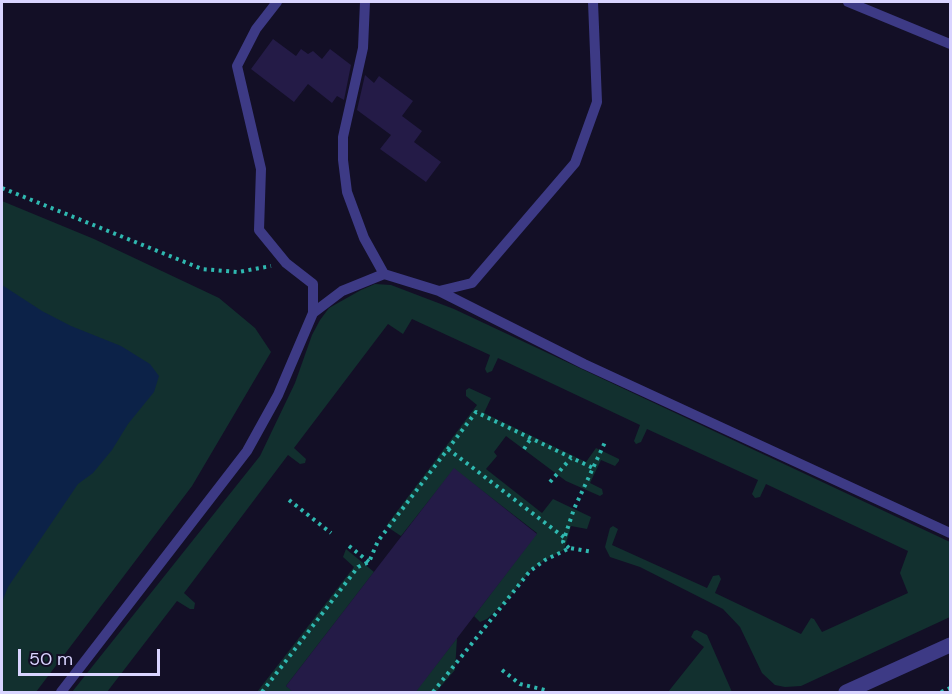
<!DOCTYPE html>
<html>
<head>
<meta charset="utf-8">
<style>
  body { margin:0 }
  #map { position:relative; width:952px; height:694px; overflow:hidden; background:#130f26; font-family:"DM Sans",sans-serif }
  canvas { display:block }
  .frame { position:absolute; inset:0; border:3px solid #d9d4ff; pointer-events:none }
  .scale { position:absolute; left:18px; top:649px; width:142px; height:27px; box-sizing:border-box; border:3px solid #d9d4ff; border-top:0; padding-left:8px; font-size:18px; line-height:21px; white-space:nowrap; color:#d9d4ff; -webkit-text-stroke:4px #130f26; paint-order:stroke }
</style>
</head>
<body>
<div id="map">
<canvas width="952" height="694"></canvas>
<div class="frame"></div>
<div class="scale">50 m</div>
</div>
<script>
const g = document.querySelector('canvas').getContext('2d');
g.lineJoin = 'round';
function fillPath(path, color) {
  g.fillStyle = color;
  g.fill(path, 'evenodd');
}
function toPath(rows) {
  const path = new Path2D();
  for (const r of rows) {
    path.moveTo(r[0], r[1]);
    for (let i = 2; i < r.length; i += 2) path.lineTo(r[i], r[i + 1]);
  }
  return path;
}
function stroke(path, color, width, dash) {
  g.strokeStyle = color;
  g.lineWidth = width;
  g.lineCap = dash ? 'butt' : 'round';
  g.setLineDash(dash || []);
  g.stroke(path);
}
fillPath(toPath([
  [2,201,94,239,219,298,255,328,271,352,192,486,36,692,2,692],
  [375,284,391,285,454,309,950,542,950,617,801,686,785,687,775,685,762,673,740,627,723,609,640,567,610,557,605,547,610,528,613,526,618,529,612,545,707,588,713,576,719,575,721,579,715,593,801,634,811,618,814,619,822,632,908,593,900,573,908,551,766,484,760,497,755,498,752,494,758,480,647,429,641,442,636,444,634,441,640,425,498,358,492,371,487,373,485,369,490,355,412,319,403,334,388,324,294,448,306,459,305,463,300,464,288,455,184,593,195,603,194,609,190,609,177,601,107,692,72,692,260,456,295,383,312,335,320,320,329,308,361,290],
  [469,388,491,398,484,413,586,462,596,448,619,459,619,461,615,466,601,460,590,483,602,489,603,494,600,496,566,481,506,436,494,452,497,456,486,469,542,513,553,499,591,517,587,529,571,526,564,550,545,560,530,571,508,599,487,619,480,622,474,616,537,533,454,469,401,536,386,526,477,405,466,396,466,390],
  [346,549,374,572,286,686,294,692,257,692,354,567,343,557],
  [697,630,707,635,732,692,668,692,704,647,691,637,694,631],
  [457,638,455,670,436,692,415,692]
]), '#12302f');
fillPath(toPath([
  [2,285,42,311,71,326,121,346,150,364,159,376,154,392,128,424,112,450,93,473,78,484,8,587,2,602]
]), '#0c2248');
fillPath(toPath([
  [273,39,296,56,301,49,308,54,313,51,322,59,330,49,351,65,344,100,337,96,332,103,308,84,294,102,251,69],
  [365,75,374,83,379,76,413,101,402,116,422,131,414,142,441,162,426,182,380,149,391,135,357,110],
  [454,468,537,534,415,693,294,693,286,686]
]), '#241b47');
stroke(toPath([
  [2,188,202,269,238,272,271,266],
  [448,449,565,538],
  [524,449,531,438],
  [550,482,571,458],
  [289,500,331,533],
  [349,546,369,562],
  [569,548,563,542,574,509,606,440],
  [502,670,520,684,545,690,546,692],
  [262,692,358,567,369,562,378,541,476,412,593,468],
  [433,692,530,571,545,560,570,548,593,552],
  [941,692,950,688]
]), '#2fb8b0', 4, [3, 4.5]);
stroke(toPath([
  [365,2,363,48,343,137,343,160,347,192,364,238,384,274],
  [848,2,950,44],
  [439,291,584,364,950,533],
  [313,313,342,291,384,274,439,291,472,283,575,163,597,102,593,2],
  [61,692,247,451,278,395,313,313,313,284,286,263,259,230,261,169,237,66,256,29,277,2]
]), '#3d3a85', 10);
stroke(toPath([
  [846,692,950,645]
]), '#3d3a85', 15);
</script>
</body>
</html>
